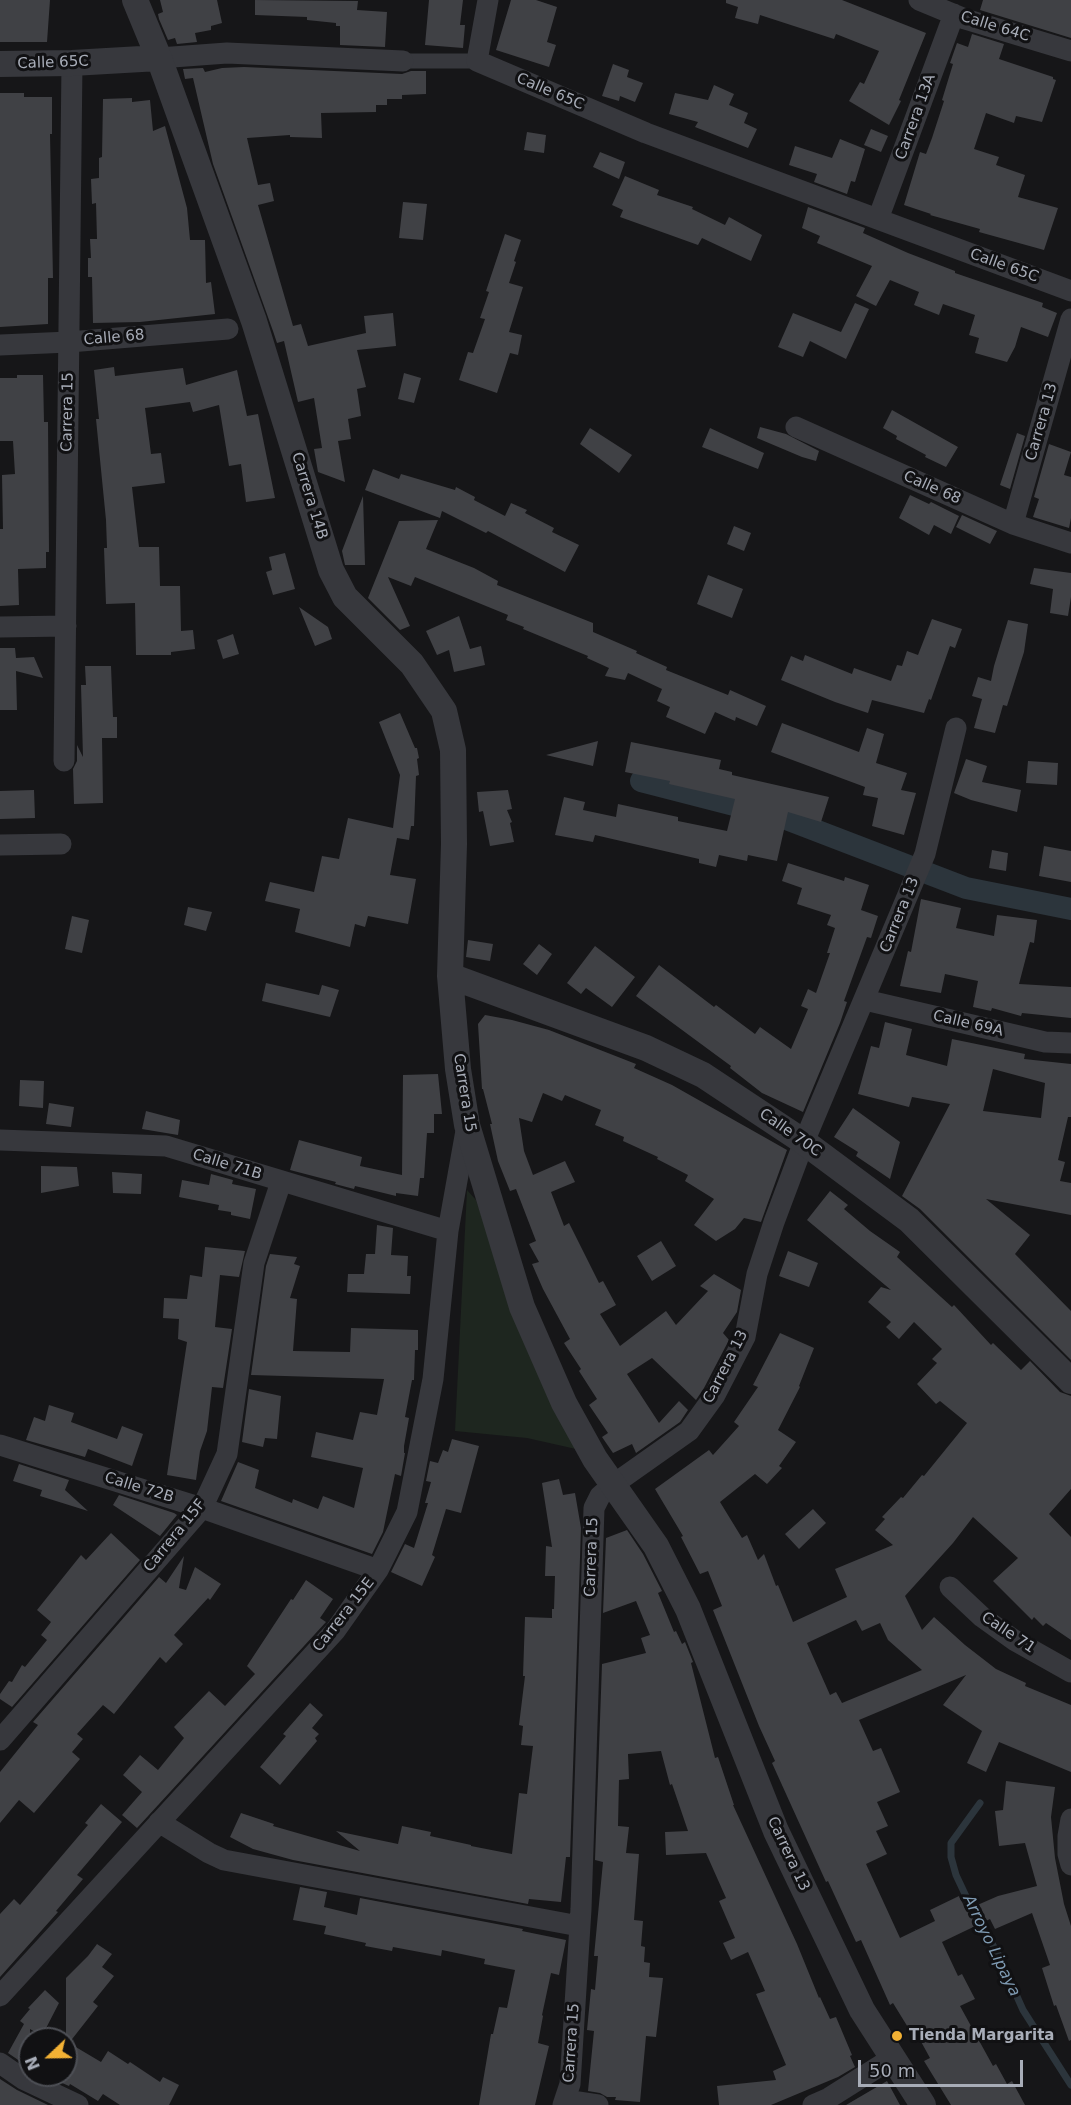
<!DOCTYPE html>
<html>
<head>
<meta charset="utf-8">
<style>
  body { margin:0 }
  #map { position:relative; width:1071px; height:2105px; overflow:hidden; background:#161618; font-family:"DejaVu Sans",sans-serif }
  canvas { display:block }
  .north { position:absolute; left:18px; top:2027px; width:60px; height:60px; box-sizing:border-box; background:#111113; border:2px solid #4d4f55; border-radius:50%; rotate:248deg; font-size:16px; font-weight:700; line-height:24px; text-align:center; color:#a8adb8 }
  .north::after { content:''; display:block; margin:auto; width:21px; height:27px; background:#f2b134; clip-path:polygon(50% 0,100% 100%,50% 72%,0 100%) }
  .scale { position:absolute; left:858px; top:2060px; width:165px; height:27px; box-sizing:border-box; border:3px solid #a8adb8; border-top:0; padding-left:8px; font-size:18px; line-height:21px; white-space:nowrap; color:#a8adb8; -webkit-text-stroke:4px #111113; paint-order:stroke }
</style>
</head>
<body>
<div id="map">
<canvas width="1071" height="2105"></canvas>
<div class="north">N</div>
<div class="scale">50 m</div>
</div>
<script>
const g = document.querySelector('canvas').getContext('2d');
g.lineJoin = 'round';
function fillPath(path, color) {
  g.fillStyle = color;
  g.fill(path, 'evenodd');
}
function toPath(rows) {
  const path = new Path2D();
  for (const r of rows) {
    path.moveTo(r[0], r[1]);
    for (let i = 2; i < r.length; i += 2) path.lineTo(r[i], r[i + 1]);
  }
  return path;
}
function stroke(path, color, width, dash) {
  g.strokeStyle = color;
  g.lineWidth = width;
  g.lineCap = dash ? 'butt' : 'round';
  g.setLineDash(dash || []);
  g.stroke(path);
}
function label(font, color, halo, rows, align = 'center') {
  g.font = font + ' "DejaVu Sans",sans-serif';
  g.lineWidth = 6;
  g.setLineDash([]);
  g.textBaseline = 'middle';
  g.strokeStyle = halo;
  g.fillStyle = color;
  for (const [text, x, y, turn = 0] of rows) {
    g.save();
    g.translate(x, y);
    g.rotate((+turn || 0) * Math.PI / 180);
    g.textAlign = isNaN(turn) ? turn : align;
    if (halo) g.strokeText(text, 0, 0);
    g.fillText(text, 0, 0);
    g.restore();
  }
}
fillPath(toPath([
  [467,1190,476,1200,518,1321,576,1449,527,1438,455,1431]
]), '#1e261f');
stroke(toPath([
  [980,1803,951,1843,951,1857,956,1875,972,1909,998,1954,1023,2010,1071,2085]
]), '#2c353c', 7);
stroke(toPath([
  [641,781,781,817,966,888,1071,909]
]), '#2c353c', 22);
fillPath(toPath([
  [0,0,50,0,47,42,0,42],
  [160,0,217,0,222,23,211,26,211,30,195,33,197,42,177,44,175,38,168,40,159,19,158,14,163,12],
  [255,0,358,1,357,10,387,12,385,47,340,45,340,26,336,26,336,23,307,20,307,17,255,15],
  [429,0,463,0,460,25,465,25,463,48,425,45],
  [511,0,536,0,557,7,547,42,556,45,549,67,496,50],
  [726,0,842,0,926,33,899,100,901,101,889,125,849,101,860,82,864,84,879,51,836,34,834,39,760,15,758,24,735,18,738,7,726,3],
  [983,0,1071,0,1071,38,980,10],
  [972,34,1004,44,999,59,1053,77,1053,79,1056,80,1042,122,1016,116,1014,123,986,113,974,149,999,157,996,165,1025,175,1018,197,1058,208,1044,250,979,232,980,229,930,215,931,214,904,205,920,152,926,154,932,138,944,101,942,100,953,64,950,63,957,43,968,47],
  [613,64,629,70,627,77,643,83,635,102,620,96,619,101,602,96],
  [244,67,402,74,411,71,426,71,426,94,402,95,402,99,387,99,387,105,376,105,376,112,321,113,322,138,290,137,290,135,247,138,258,185,270,183,274,201,258,205,293,326,301,324,308,346,366,333,364,316,393,313,396,346,357,350,366,387,357,389,361,416,348,419,351,439,338,441,345,482,318,472,314,449,322,448,314,398,298,402,284,341,277,343,273,331,213,164,193,78,185,79,183,69,203,68,205,72,222,68],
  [714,85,734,94,729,105,748,113,744,123,757,129,748,148,695,127,698,122,669,114,675,93,708,100],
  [0,93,24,93,24,97,52,97,52,134,50,134,53,278,48,278,48,324,0,327],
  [132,98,132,102,150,100,153,131,165,126,187,208,190,240,205,240,206,283,211,282,215,314,140,322,93,323,92,277,88,277,88,258,91,258,90,239,97,239,96,203,92,204,91,179,99,178,99,158,102,157,103,99],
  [871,129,888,136,881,152,864,145],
  [527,132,546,135,544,153,524,150],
  [840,139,865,149,855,182,851,181,847,194,814,182,817,174,789,165,795,146,832,158],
  [600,152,625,162,619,179,593,167],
  [625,176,659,190,657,195,693,207,692,209,725,225,729,217,762,235,751,261,702,238,698,245,620,217,623,210,612,205],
  [403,202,427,204,423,240,399,238],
  [808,207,865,228,863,233,908,253,955,271,955,273,1043,303,1042,307,1057,313,1048,337,1021,327,1015,347,1007,362,975,353,979,338,969,335,975,315,943,304,939,315,914,305,919,292,890,280,876,306,856,296,872,266,817,243,820,236,802,228],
  [505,234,521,240,514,261,516,262,509,283,523,287,509,332,522,335,518,355,510,353,497,393,459,380,468,352,473,353,485,319,480,318,489,292,486,291],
  [855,303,869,309,846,359,810,341,803,357,778,347,793,313,841,332],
  [114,367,115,376,183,368,186,385,237,370,247,416,258,414,275,498,246,502,241,464,229,466,219,405,193,412,190,402,145,408,151,454,161,453,165,483,132,487,139,547,159,547,160,586,180,586,181,631,193,630,195,649,171,652,171,655,136,655,135,603,106,604,104,548,107,548,106,520,96,419,99,419,94,370],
  [404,373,421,378,414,403,398,399],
  [17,375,43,375,44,422,48,422,49,552,46,552,46,568,18,569,19,605,0,606,0,529,3,529,2,475,15,474,13,441,0,441,0,378,17,378],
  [892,410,958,447,946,467,925,457,926,455,896,439,897,436,883,428],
  [760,427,786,434,819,451,816,461,802,457,757,438],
  [590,428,632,455,619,473,580,444],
  [710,428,764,453,758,469,702,447],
  [1017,433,1025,436,1010,489,1000,485],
  [1049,444,1071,452,1064,475,1071,477,1071,518,1069,528,1033,517,1039,499,1034,497],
  [373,469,399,479,401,474,455,490,456,487,475,497,474,500,505,516,511,503,527,510,525,513,554,528,552,532,579,545,565,572,488,531,486,533,442,511,440,518,365,490],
  [910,495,929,504,931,502,959,516,951,534,934,525,929,535,899,518],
  [363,496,365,565,345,565,342,551],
  [962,515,997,531,990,544,956,527],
  [438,520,426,549,474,568,498,581,497,585,593,623,593,632,637,651,636,653,667,667,666,670,728,695,730,690,766,706,757,726,736,717,735,721,715,712,705,734,666,717,670,707,657,701,662,689,628,673,625,680,605,676,609,668,587,658,588,656,523,629,524,627,506,620,508,615,415,577,411,586,388,577,410,626,400,630,368,598,399,521],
  [734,526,751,533,744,551,727,544],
  [285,553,295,589,273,595,266,572,272,570,269,557],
  [1034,568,1071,573,1071,597,1068,616,1050,613,1053,589,1030,584],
  [708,575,743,589,732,618,697,604],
  [299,607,328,627,332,639,315,646],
  [459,616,470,649,481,646,485,665,454,672,449,650,437,655,426,631],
  [932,619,962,629,955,648,950,646,931,700,929,699,924,713,872,700,868,713,835,702,781,680,791,656,803,661,805,655,852,674,854,668,891,681,897,665,902,666,907,651,918,655],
  [1008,620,1028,624,1024,652,1007,706,1003,705,995,733,974,728,982,699,972,696,978,677,991,681,994,666],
  [233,634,239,654,223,659,217,640],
  [0,648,15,648,16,658,34,657,43,678,16,671,17,710,0,710],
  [85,666,111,666,113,717,117,717,117,738,102,738,103,803,74,804,73,769,77,761,77,745,83,757,81,685,86,685],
  [400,713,415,748,417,748,419,758,417,759,419,775,416,776,414,826,411,826,409,840,397,838,390,875,416,879,408,924,368,916,365,927,355,924,350,947,295,932,300,909,265,901,270,882,314,892,322,856,339,859,348,818,393,828,400,775,379,722],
  [782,723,859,752,867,728,884,734,876,763,907,773,901,790,916,793,904,835,872,826,878,798,863,795,865,787,771,752],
  [598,741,593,766,546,755],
  [631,742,721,760,719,769,732,772,732,775,829,797,821,822,788,812,777,861,748,855,747,861,719,855,716,867,699,863,699,859,595,835,593,842,555,835,564,797,585,802,583,810,616,817,618,804,678,817,678,821,727,831,735,799,669,784,670,781,625,772],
  [966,759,987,766,982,782,1021,790,1017,812,971,800,954,793],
  [1028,761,1058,763,1057,785,1026,783],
  [34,790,35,818,0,819,0,791],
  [508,790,512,809,507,810,512,822,510,823,514,842,490,846,483,811,479,812,477,792],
  [1044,846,1071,851,1071,882,1039,876],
  [992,850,1008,853,1006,871,989,868],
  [788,863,844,881,845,877,869,885,861,910,878,916,871,938,867,937,844,1001,847,1002,840,1023,803,1112,762,1093,730,1068,731,1066,716,1055,636,996,659,965,714,1007,716,1005,755,1034,760,1027,791,1049,808,1009,801,1006,808,989,816,993,830,953,827,953,835,928,827,925,831,915,797,904,802,888,782,881],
  [921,899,961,908,956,928,994,936,997,915,1037,920,1034,943,1030,942,1019,984,1071,987,1071,1018,1022,1013,1021,1016,992,1008,991,1011,973,1007,978,981,945,974,941,993,900,986,908,951,911,952],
  [188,907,212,912,206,931,184,925],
  [72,916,89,920,82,953,65,949],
  [468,940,493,944,490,961,466,957],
  [539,944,552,954,537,975,523,964],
  [595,946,635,977,612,1007,586,988,581,994,567,983],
  [266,983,319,995,322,985,339,990,330,1017,262,1001],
  [485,1015,512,1020,549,1030,636,1064,634,1068,672,1085,787,1150,761,1222,744,1218,735,1229,716,1241,694,1225,714,1199,685,1181,688,1175,657,1159,658,1157,623,1141,624,1137,595,1125,601,1110,565,1095,562,1101,543,1093,532,1122,519,1118,524,1151,533,1175,565,1161,575,1182,551,1192,564,1226,569,1223,599,1283,603,1281,616,1305,600,1314,620,1346,666,1311,676,1325,708,1291,700,1286,714,1274,741,1290,737,1312,723,1333,729,1340,704,1388,696,1400,652,1358,627,1374,659,1423,679,1401,688,1410,680,1422,636,1453,632,1444,613,1453,602,1437,608,1433,589,1405,597,1399,579,1371,581,1369,564,1343,570,1339,543,1289,532,1264,539,1262,529,1244,536,1241,516,1189,510,1191,498,1161,490,1124,492,1124,483,1089,482,1089,478,1024],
  [885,1022,912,1029,906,1055,947,1066,952,1039,1025,1054,1024,1059,1071,1064,1071,1117,1068,1117,1058,1160,1065,1162,1060,1181,1071,1183,1071,1215,986,1199,1030,1235,1015,1254,1071,1311,1071,1360,920,1209,902,1196,950,1104,912,1097,909,1107,858,1094,871,1046,879,1048],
  [993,1069,1045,1083,1041,1118,983,1111],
  [438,1074,442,1114,434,1114,434,1133,427,1133,424,1178,420,1178,418,1196,396,1193,396,1196,355,1186,354,1189,335,1184,336,1182,290,1170,299,1140,362,1157,360,1166,402,1175,403,1075],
  [20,1080,44,1081,43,1108,19,1106],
  [49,1103,74,1107,71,1127,46,1124],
  [853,1108,900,1142,890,1179,856,1156,858,1152,834,1137],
  [146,1111,180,1120,178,1135,142,1129],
  [41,1166,77,1167,79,1186,41,1193],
  [112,1172,142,1174,141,1194,113,1193],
  [211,1174,233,1180,232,1184,256,1189,250,1219,231,1215,231,1212,218,1210,219,1205,179,1197,182,1180,209,1185],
  [830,1191,848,1205,844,1209,870,1231,900,1252,897,1257,952,1307,954,1305,991,1345,993,1343,1021,1370,1030,1361,1060,1392,1071,1396,1071,1489,1049,1514,1071,1537,1071,1640,1046,1623,1043,1626,1034,1617,1032,1620,993,1581,1018,1558,973,1517,953,1543,905,1596,922,1630,934,1617,965,1645,996,1669,1026,1683,1025,1686,1071,1705,1071,1772,999,1742,986,1772,967,1763,982,1731,943,1705,966,1675,859,1720,873,1751,881,1748,900,1792,877,1802,888,1826,876,1831,887,1854,866,1864,900,1938,935,1921,930,1910,959,1896,966,1910,998,1896,1037,1886,1025,1843,999,1846,995,1811,1003,1810,1006,1781,1055,1787,1051,1817,1055,1858,1064,1904,1071,1926,1071,2040,1069,2041,1056,2005,1054,2006,1042,1968,1050,1965,1032,1913,995,1929,990,1919,942,1942,958,1976,962,1974,975,1999,960,2006,993,2066,996,2064,1007,2084,1012,2081,1025,2105,951,2105,924,2061,930,2058,913,2027,909,2029,893,2003,890,2005,861,1940,856,1942,828,1881,826,1882,772,1763,775,1761,759,1726,713,1610,722,1606,708,1571,700,1574,681,1537,683,1536,655,1489,709,1450,713,1455,739,1426,734,1422,758,1387,753,1385,780,1333,814,1348,799,1386,800,1387,778,1430,796,1442,779,1466,782,1468,767,1484,755,1474,720,1502,742,1538,747,1535,758,1560,764,1554,776,1586,778,1585,793,1622,847,1597,835,1569,893,1545,875,1530,885,1519,882,1517,901,1497,903,1498,922,1475,924,1476,967,1423,940,1401,936,1404,917,1384,937,1363,932,1359,942,1349,914,1322,899,1339,886,1327,891,1322,868,1302,881,1287,891,1290,807,1220],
  [856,1620,862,1631,880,1623,888,1640,922,1670,842,1703,836,1692,830,1695,807,1643],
  [377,1225,393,1228,391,1255,408,1256,407,1276,411,1276,410,1294,347,1292,348,1274,364,1274,366,1254,375,1254],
  [661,1241,676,1266,652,1281,637,1256],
  [205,1247,245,1251,239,1277,220,1275,215,1327,232,1329,223,1388,212,1387,207,1431,200,1451,196,1480,167,1475,187,1342,178,1339,179,1319,163,1318,164,1298,187,1299,190,1275,202,1277],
  [788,1251,818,1263,809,1287,779,1276],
  [270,1254,297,1257,294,1264,300,1266,290,1298,297,1299,293,1351,350,1352,351,1328,418,1330,418,1350,415,1350,414,1380,412,1380,405,1417,409,1418,404,1446,404,1453,405,1453,401,1476,395,1474,383,1532,372,1554,221,1501,238,1462,259,1470,255,1488,292,1503,293,1499,318,1509,323,1496,354,1508,363,1468,311,1457,316,1432,353,1440,360,1412,377,1415,384,1379,251,1375,266,1266],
  [249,1389,281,1396,277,1439,265,1438,263,1447,242,1442],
  [49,1405,74,1413,71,1422,117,1439,122,1426,143,1434,132,1466,88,1449,85,1457,26,1440,34,1417,45,1421],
  [452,1439,479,1446,461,1513,446,1509,432,1555,435,1557,422,1586,391,1572,405,1544,414,1548,428,1503,425,1503,431,1482,426,1481,430,1461,438,1463,443,1450,448,1452],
  [19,1464,69,1480,65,1490,88,1511,40,1496,42,1490,13,1481],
  [559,1479,563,1495,575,1493,581,1528,570,1857,566,1857,561,1902,529,1899,528,1904,293,1860,253,1849,230,1837,241,1813,274,1824,273,1826,360,1851,336,1831,398,1844,402,1826,431,1832,430,1836,471,1845,471,1846,512,1854,519,1793,527,1794,533,1746,521,1745,523,1726,519,1725,525,1676,523,1676,525,1617,552,1618,552,1609,554,1609,555,1576,545,1576,546,1546,552,1547,542,1483],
  [119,1495,174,1513,177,1515,160,1536,113,1505],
  [813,1509,826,1523,799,1549,785,1534],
  [627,1530,643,1554,662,1591,658,1593,674,1632,676,1631,682,1644,685,1642,693,1662,691,1663,715,1758,718,1757,734,1805,733,1805,797,1944,819,1998,820,1997,830,2019,836,2017,852,2055,850,2056,855,2067,838,2077,771,2105,719,2105,717,2086,776,2080,773,2071,786,2065,756,1994,765,1991,748,1952,731,1960,723,1943,735,1938,719,1901,726,1898,706,1853,666,1855,665,1832,688,1831,672,1784,670,1785,661,1751,628,1754,629,1779,619,1780,618,1826,629,1827,626,1853,639,1854,634,1920,643,1921,641,1946,645,1947,644,1962,650,1963,649,1977,663,1978,656,2037,646,2036,640,2102,615,2100,616,2097,607,2097,600,2093,588,2091,594,2031,587,2030,591,1989,595,1990,598,1956,594,1956,603,1862,595,1860,602,1664,646,1653,641,1638,650,1635,636,1601,603,1613,606,1538],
  [111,1533,140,1560,12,1707,0,1699,0,1694,9,1681,12,1682,22,1665,25,1667,47,1640,41,1635,51,1622,37,1610,81,1555,86,1560],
  [184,1556,179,1588,186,1590,195,1567,221,1584,210,1600,208,1598,174,1635,183,1644,166,1663,160,1657,114,1714,103,1705,77,1734,83,1739,72,1752,80,1759,34,1813,19,1800,0,1823,0,1772,38,1725,33,1722,159,1577,166,1583],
  [306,1580,333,1599,320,1618,326,1622,137,1828,122,1815,142,1792,123,1775,140,1755,158,1770,184,1738,174,1727,209,1691,225,1706,255,1674,247,1666,291,1599,293,1600],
  [310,1703,323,1715,312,1728,319,1734,315,1738,317,1741,280,1785,260,1767,286,1736,283,1734],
  [101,1804,122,1822,77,1875,83,1879,56,1911,58,1912,0,1977,0,1914,14,1899,20,1905,88,1825,85,1823],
  [300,1887,327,1892,324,1907,357,1915,360,1898,523,1929,522,1931,566,1940,559,1975,551,1973,542,2015,543,2016,538,2043,549,2046,535,2105,479,2105,491,2034,493,2034,499,2007,507,2008,515,1970,484,1964,485,1959,442,1950,441,1956,393,1947,392,1951,365,1946,366,1943,324,1934,326,1926,293,1920],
  [97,1944,112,1954,102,1967,114,1976,93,2002,98,2006,69,2043,101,2062,108,2051,128,2064,130,2062,160,2082,163,2077,179,2085,169,2105,120,2105,103,2094,98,2101,70,2084,69,2086,44,2075,66,2075,66,1978,88,1956],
  [45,1990,59,2003,42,2036,30,2029,30,2068,8,2053,24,2024,20,2021,30,2009,28,2008],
  [0,2079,17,2090,48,2105,0,2105],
  [887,2081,900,2105,846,2105]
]), '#404145');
stroke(toPath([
  [403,61,477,61]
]), '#37383d', 15);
stroke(toPath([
  [488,0,477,61,646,133,1071,291],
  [919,0,965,19,1071,51],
  [159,58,227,53,403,61],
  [878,219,954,14],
  [0,345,69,342,228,329],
  [796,427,1013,524,1071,543],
  [1013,524,1071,319],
  [0,627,66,626],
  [64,761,72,63],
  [0,845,61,844],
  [865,1000,1045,1042,1071,1043],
  [0,1140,166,1146,448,1231],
  [0,1445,202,1508,378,1570],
  [950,1587,982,1617,1014,1640,1071,1672],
  [0,1740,202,1508,227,1454,254,1263,281,1182],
  [1071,1819,1068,1836,1068,1854,1071,1865],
  [159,1822,209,1853,224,1860,579,1926],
  [0,1996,335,1631,378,1570,407,1512,433,1379,448,1231,467,1125],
  [0,2063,23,2079,78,2105],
  [565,2100,598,2105],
  [563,2105,570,2084,581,1909,594,1508,600,1496,614,1484,689,1431,715,1395,745,1337,757,1274,774,1222,804,1142,925,854,956,728],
  [813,2105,829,2098,894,2057]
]), '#37383d', 21);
stroke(toPath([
  [135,0,159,58,254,321,331,570,345,597,412,664,444,711,453,750,454,844,450,976,458,1069,467,1125,522,1307,564,1403,595,1459,656,1546,688,1609,776,1831,862,2010,923,2105],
  [0,64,72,63,159,58],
  [450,976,646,1048,703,1075,804,1142,909,1220,1071,1381]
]), '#37383d', 26);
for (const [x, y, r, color] of [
  [897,2036,6,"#f2b134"]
]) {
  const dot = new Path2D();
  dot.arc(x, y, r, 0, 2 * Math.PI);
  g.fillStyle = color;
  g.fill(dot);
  stroke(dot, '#111113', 2);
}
label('15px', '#a8adb8', '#111113', [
  ["Calle 64C",995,27,17],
  ["Calle 65C",53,63,-2],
  ["Calle 65C",550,92,23],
  ["Carrera 13A",916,117,-70],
  ["Calle 65C",1004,266,20],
  ["Calle 68",114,338,-5],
  ["Carrera 15",68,412,-89],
  ["Carrera 13",1042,422,-74],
  ["Calle 68",932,488,24],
  ["Carrera 14B",309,496,73],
  ["Carrera 13",900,915,-68],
  ["Calle 69A",968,1024,13],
  ["Carrera 15",464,1093,81],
  ["Calle 70C",790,1133,35],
  ["Calle 71B",227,1165,17],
  ["Carrera 13",726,1367,-63],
  ["Calle 72B",139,1488,17],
  ["Carrera 15F",175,1536,-51],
  ["Carrera 15",592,1557,-88],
  ["Carrera 15E",344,1615,-52],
  ["Calle 71",1008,1633,34],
  ["Carrera 13",788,1854,65],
  ["Carrera 15",572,2043,-86]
]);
label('bold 15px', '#a8adb8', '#111113', [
  ["Tienda Margarita",909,2036]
], 'left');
label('italic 16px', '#7f9bb3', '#111113', [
  ["Arroyo Lipaya",991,1946,64]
]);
</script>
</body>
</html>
